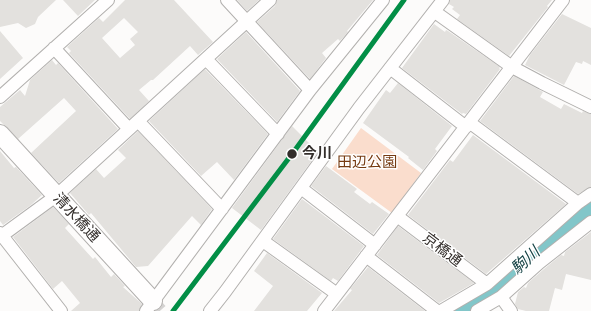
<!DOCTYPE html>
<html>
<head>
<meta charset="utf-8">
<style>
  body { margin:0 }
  canvas { display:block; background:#fcfbfa }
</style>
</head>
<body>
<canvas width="591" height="311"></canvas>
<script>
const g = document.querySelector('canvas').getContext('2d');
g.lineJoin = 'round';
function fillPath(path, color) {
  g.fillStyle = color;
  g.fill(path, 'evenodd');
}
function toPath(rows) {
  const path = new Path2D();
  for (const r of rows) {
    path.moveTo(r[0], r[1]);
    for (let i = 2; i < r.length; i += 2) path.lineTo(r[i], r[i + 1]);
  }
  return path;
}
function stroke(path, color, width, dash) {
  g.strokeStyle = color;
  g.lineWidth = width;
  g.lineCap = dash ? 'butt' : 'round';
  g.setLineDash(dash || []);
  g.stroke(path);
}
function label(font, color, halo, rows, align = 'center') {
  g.font = font + ' "Space Grotesk","Noto Sans JP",sans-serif';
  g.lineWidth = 3;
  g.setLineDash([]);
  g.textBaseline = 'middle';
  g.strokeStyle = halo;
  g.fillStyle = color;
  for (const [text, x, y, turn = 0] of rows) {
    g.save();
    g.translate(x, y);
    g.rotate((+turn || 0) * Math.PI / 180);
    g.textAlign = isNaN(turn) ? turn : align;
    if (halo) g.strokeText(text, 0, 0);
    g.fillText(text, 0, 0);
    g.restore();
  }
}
fillPath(toPath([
  [361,128,421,173,392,213,332,169]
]), '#faddcd');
stroke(toPath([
  [460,311,494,291,536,250,591,208]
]), '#82c6c9', 23);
fillPath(toPath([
  [0,0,56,0,38,17,35,24,26,28,18,23,0,27],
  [63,0,95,0,78,16],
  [125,0,174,0,213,42,198,55,190,46,153,80,151,80,139,90,149,101,130,119,69,53,71,51,67,47,99,18,103,22],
  [124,18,138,32,130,39,135,45,120,58,102,38],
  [237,0,259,0,247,11],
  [277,0,373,0,347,31,348,32,340,41,338,39,322,53,326,58,310,79,257,22,275,6],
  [450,0,552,0,547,6,548,7,509,56,457,19,460,15,452,9,454,7,449,4],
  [562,14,591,28,591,65,583,61,582,64,576,62,564,85,525,65,530,55],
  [434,24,445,32,446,30,448,31,500,67,499,68,500,69,466,114,463,113,462,114,402,68],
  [0,31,23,58,0,79],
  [246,32,300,91,277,122,217,59],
  [52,60,56,65,58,63,118,129,59,183,31,153,76,111,64,98,18,139,0,121,0,107,20,90,25,96,30,80],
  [205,69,268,134,234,180,217,162,201,176,149,121],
  [514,76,543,92,540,97,561,109,564,104,582,113,583,111,591,114,591,187,578,194,480,121],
  [398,83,452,126,435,149,437,151,423,170,408,158,409,157,363,123,386,90,390,93],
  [292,126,318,152,261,230,232,208],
  [138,131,212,209,201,225,192,216,148,266,136,267,91,213,89,215,70,193,96,169,104,178,126,158,118,150],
  [473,135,566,204,486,274,408,215,450,160,453,162],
  [0,151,14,168,16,167,42,195,31,205,3,225,0,221],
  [326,166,357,189,354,192,370,204,372,202,389,214,373,234,311,186],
  [302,199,364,246,338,281,333,278,331,281,273,239],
  [53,207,69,224,65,228,93,259,95,257,111,277,114,274,125,286,123,287,142,304,139,311,71,311,80,303,62,281,53,289,13,237],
  [398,226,474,283,439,303,377,255],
  [591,232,591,280,566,274,562,290,555,288,549,311,526,311,518,309,515,304,518,292,524,287,526,288,528,283,544,269,561,255,564,256,565,252],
  [267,253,322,293,307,311,254,311,273,286,254,271],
  [368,267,425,311,334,311,352,290,350,289]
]), '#e3e1de');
stroke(toPath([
  [153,301,162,311]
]), '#d4d2d1', 12, [12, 6]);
const street = toPath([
  [227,0,310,90],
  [435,12,512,67,542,83,591,107],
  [54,48,129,129],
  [206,59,278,134],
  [390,68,466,127],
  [0,97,108,0],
  [138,121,222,209],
  [469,122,578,203],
  [301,188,375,245],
  [397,216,487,284],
  [0,233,61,311],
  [0,237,56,196,270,0],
  [263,241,337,294],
  [366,256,437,311],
  [501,297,511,311],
  [146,311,310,90,383,0],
  [210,311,225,292,359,108,443,0],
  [324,311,563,0],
  [441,311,487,284,578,203,591,194],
  [477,311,501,297,539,263,591,222]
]);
const secondary = toPath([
  [0,134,153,301]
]);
stroke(street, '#b2b0ae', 14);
stroke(secondary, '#b2b0ae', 20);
stroke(street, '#fffefe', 12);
stroke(secondary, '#fffefe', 18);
stroke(toPath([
  [173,311,295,150,404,0]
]), '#028e46', 5);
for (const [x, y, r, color] of [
  [292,154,5.5,"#332e2b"]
]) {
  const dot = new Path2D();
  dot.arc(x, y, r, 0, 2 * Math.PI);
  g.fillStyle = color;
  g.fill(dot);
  stroke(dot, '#fff', 1.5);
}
label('bold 15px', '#332e2b', '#fff', [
  ["今川",302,154]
], 'left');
label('15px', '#753a11', '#fff', [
  ["田辺公園",367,163]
]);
label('15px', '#332e2b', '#fff', [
  ["清水橋通",76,218,47],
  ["京橋通",442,250,37]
]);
label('italic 16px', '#154244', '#fff', [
  ["駒川",526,261,-43]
]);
</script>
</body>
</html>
